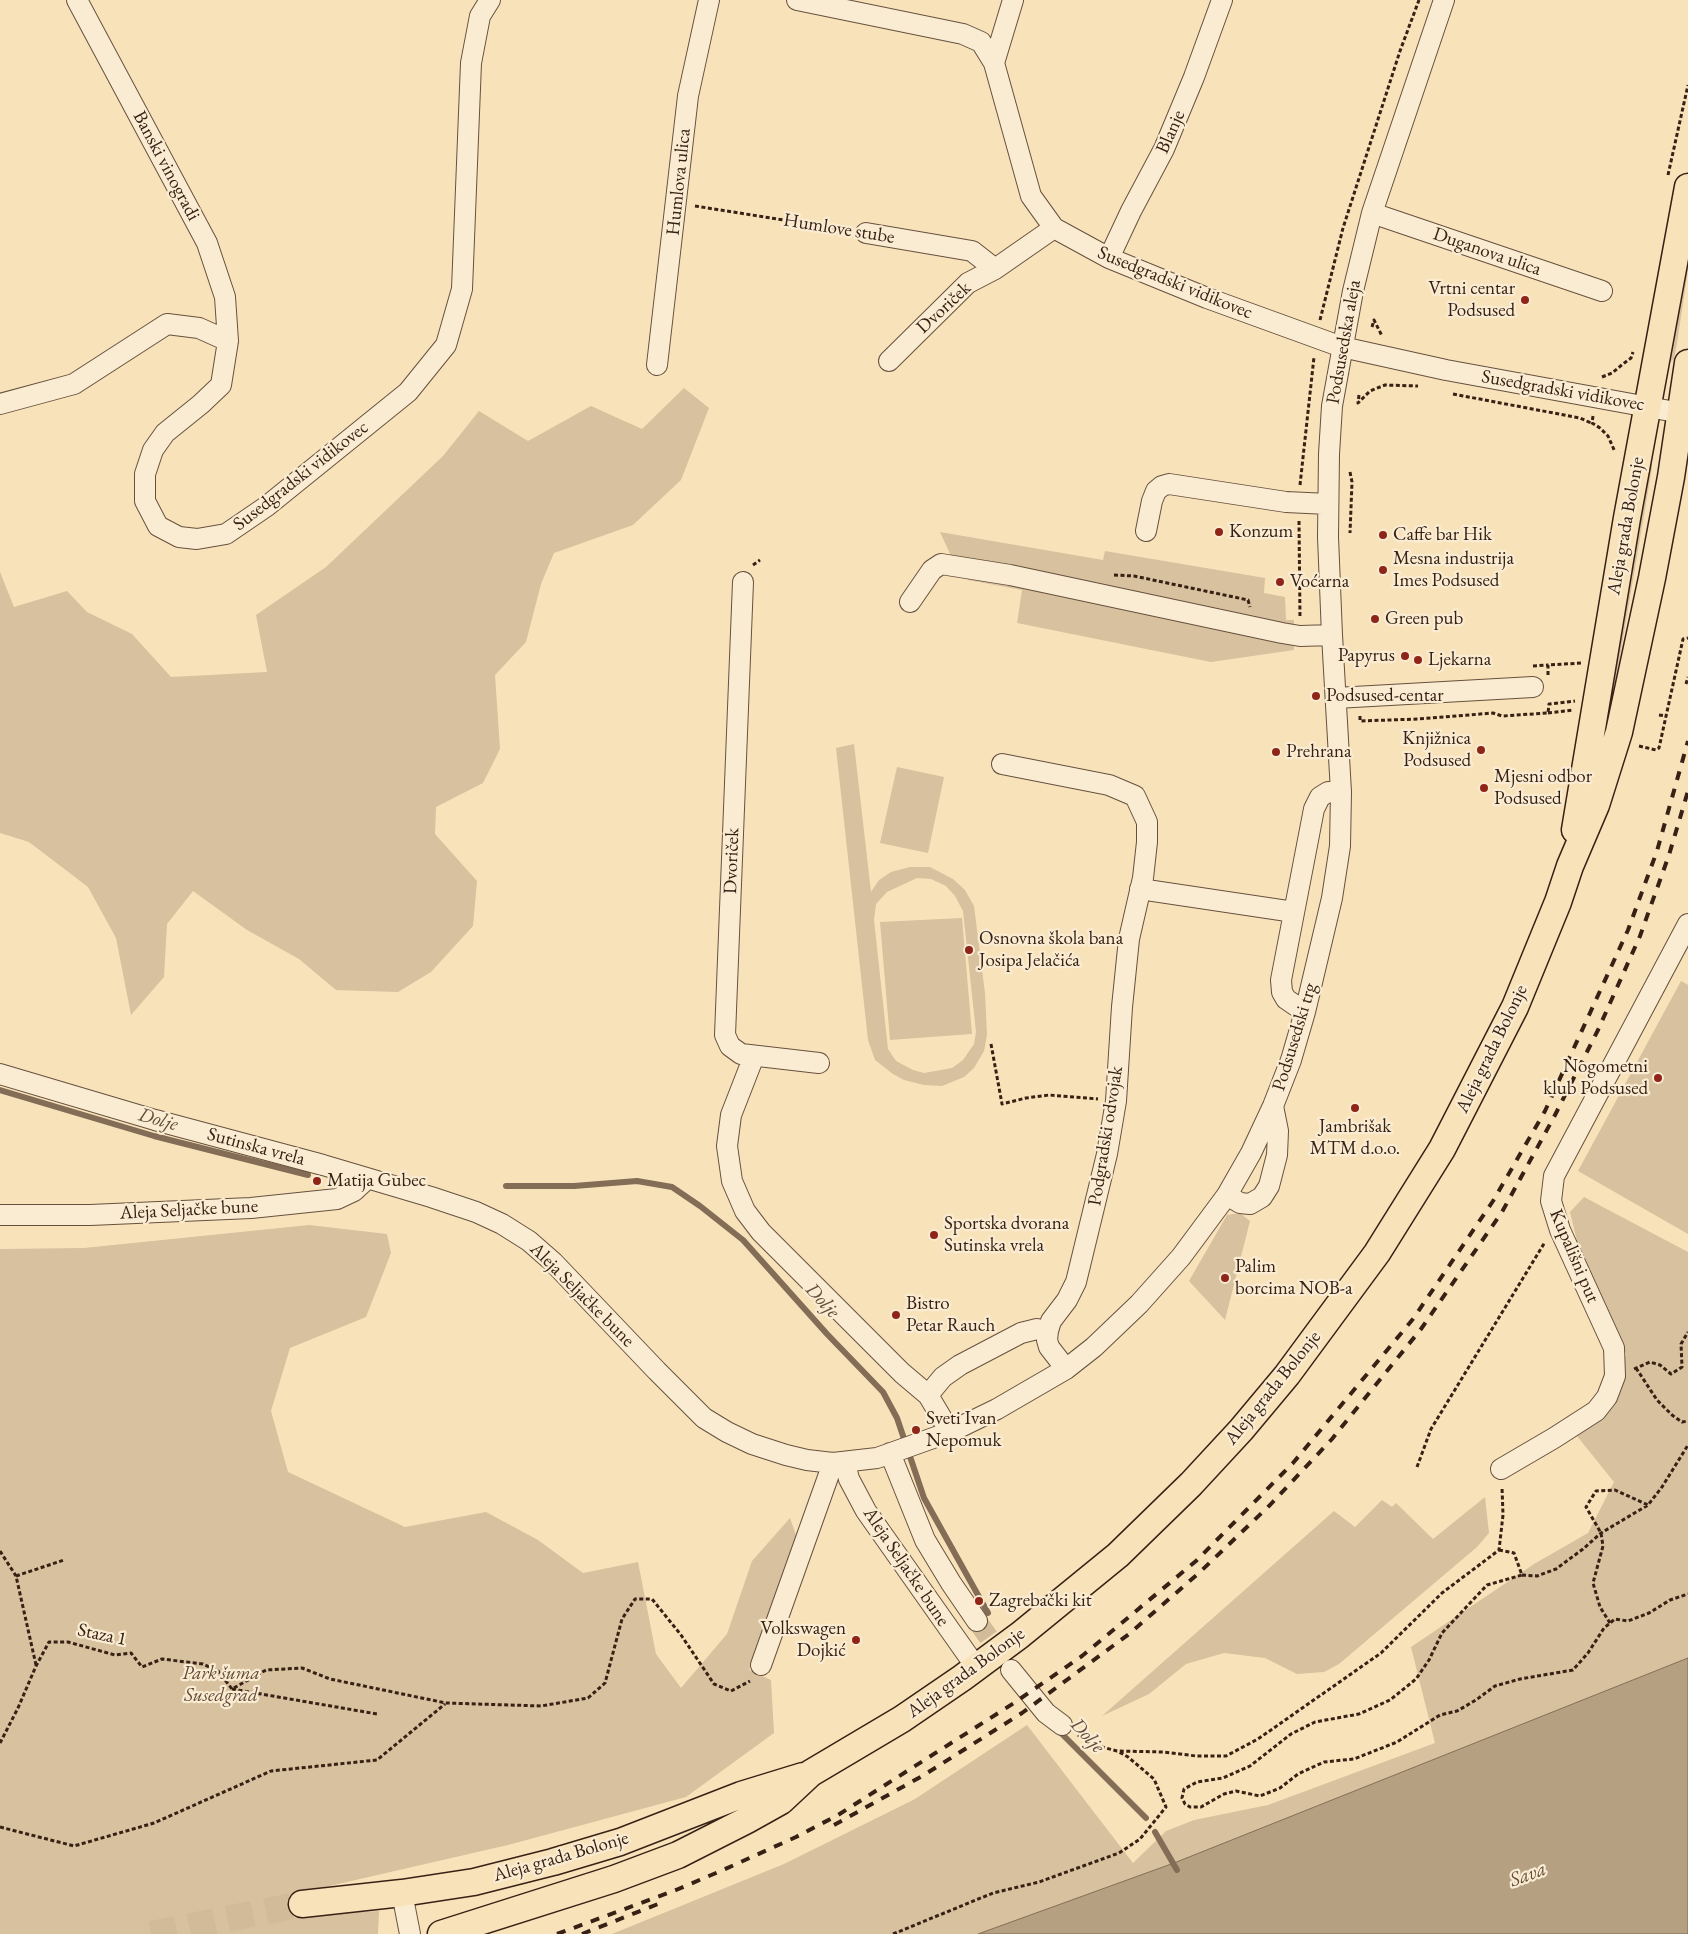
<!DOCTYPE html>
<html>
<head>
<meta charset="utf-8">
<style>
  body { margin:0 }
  canvas { display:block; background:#f8e2ba }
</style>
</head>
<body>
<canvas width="1688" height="1934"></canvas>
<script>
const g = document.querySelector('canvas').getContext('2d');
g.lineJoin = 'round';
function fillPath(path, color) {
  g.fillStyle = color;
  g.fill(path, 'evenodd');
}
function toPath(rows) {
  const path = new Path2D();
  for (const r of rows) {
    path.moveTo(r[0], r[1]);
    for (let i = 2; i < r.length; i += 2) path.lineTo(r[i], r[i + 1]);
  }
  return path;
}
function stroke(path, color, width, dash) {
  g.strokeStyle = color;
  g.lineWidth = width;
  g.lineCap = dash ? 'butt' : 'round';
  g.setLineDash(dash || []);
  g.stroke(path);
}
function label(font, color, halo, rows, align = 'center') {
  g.font = font + ' "EB Garamond",serif';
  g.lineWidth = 4.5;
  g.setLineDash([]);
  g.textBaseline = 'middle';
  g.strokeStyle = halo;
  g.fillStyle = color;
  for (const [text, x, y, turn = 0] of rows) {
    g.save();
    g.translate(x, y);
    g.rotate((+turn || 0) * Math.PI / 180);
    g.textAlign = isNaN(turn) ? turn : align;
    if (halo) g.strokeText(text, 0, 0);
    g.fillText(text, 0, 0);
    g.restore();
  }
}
fillPath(toPath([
  [1688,246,1688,270,1677,343,1674,359,1670,362,1668,361],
  [684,388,709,408,681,480,633,525,554,553,541,584,526,642,495,675,500,749,483,783,436,807,435,834,477,881,473,926,431,972,398,992,336,990,299,959,247,930,193,891,167,924,164,977,131,1015,116,938,88,887,29,842,0,833,0,572,14,607,67,591,87,612,132,634,171,677,267,672,256,615,326,567,443,456,479,411,528,441,591,406,642,429],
  [1650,458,1652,460,1652,468,1608,727,1603,727],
  [940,532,1103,560,1105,551,1265,578,1264,593,1285,597,1286,620,1294,620,1294,650,1211,662,1017,623,1022,590,968,580,952,558],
  [854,744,871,892,879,880,891,872,910,867,930,867,953,879,965,890,974,906,985,993,987,1035,984,1051,974,1068,964,1077,942,1086,924,1085,904,1080,893,1074,875,1060,868,1040,836,748],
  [917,878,931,879,946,886,955,896,963,911,976,1032,974,1044,963,1060,952,1068,924,1073,913,1070,896,1061,888,1049,874,920,876,904,887,892],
  [897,767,944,777,928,853,880,843],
  [962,918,972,1034,890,1040,880,922],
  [1681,981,1688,985,1688,1234,1578,1171],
  [1584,1197,1688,1252,1688,1658,1174,1863,978,1934,612,1934,784,1864,915,1799,1027,1725,1133,1863,1166,1831,1194,1820,1268,1805,1435,1743,1411,1647,1534,1564,1588,1533,1614,1482,1577,1436,1613,1407,1626,1354,1578,1245,1570,1212],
  [1240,1213,1250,1221,1225,1320,1189,1281,1227,1215],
  [309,1225,387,1234,391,1253,366,1317,290,1348,271,1411,288,1472,405,1527,486,1512,538,1540,583,1573,638,1562,656,1654,681,1688,727,1634,752,1561,790,1518,798,1541,749,1670,771,1680,774,1733,686,1797,508,1845,299,1893,293,1916,379,1911,378,1934,0,1934,0,1249,84,1248],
  [1485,1497,1489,1533,1477,1547,1339,1664,1324,1672,1297,1674,1265,1658,1224,1653,1186,1664,1149,1694,1102,1716,1334,1511,1355,1527,1382,1500,1392,1507,1396,1503,1433,1539]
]), '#d7c19e');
const water = toPath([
  [1688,1658,1688,1934,978,1934,1174,1863,1688,1658]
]);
fillPath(water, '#b6a082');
stroke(water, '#836d56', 1);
stroke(toPath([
  [0,1090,154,1136,308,1175],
  [506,1186,574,1186,637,1181,672,1187,700,1206,743,1240,827,1334,883,1392,897,1418,924,1498,988,1613],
  [1058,1730,1146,1818],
  [1155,1832,1177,1870]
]), '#836d56', 6);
stroke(toPath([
  [977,1621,1006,1662]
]), '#d1bb99', 20, [20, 10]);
stroke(toPath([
  [151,1934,302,1904]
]), '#d1bb99', 26, [26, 13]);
const minor = toPath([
  [77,0,207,243,225,297,228,341,221,385,201,404,165,433,153,450,145,474,145,501,158,526,179,537,197,539,226,534,267,506,408,392,446,345,462,289,471,63,480,16,490,0],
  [797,0,963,34,981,42,994,63,1031,196,1054,228,1109,258,1207,298,1342,347,1446,370,1681,413],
  [994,63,1013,0],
  [1372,213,1602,291],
  [866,233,972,251,995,269],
  [1109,258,1131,211,1164,149,1194,77,1222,0],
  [889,361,968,283,995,269,1054,228],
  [657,365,688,96,709,0],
  [0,404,74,384,167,324,199,328,228,341],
  [1146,531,1152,501,1156,491,1162,486,1169,484,1286,502,1328,504],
  [743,582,725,1035,730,1046,741,1054,819,1063],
  [910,602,932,570,941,564,1010,575,1282,633,1300,636,1332,635],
  [1336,698,1533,687],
  [1002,764,1109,785,1135,796,1147,822,1147,842,1143,878,1129,939,1122,1007,1116,1101,1107,1154,1076,1282,1067,1300,1051,1321,1048,1331,1047,1340,1049,1347,1066,1369],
  [1140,889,1294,912],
  [1305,1012,1286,999,1282,992,1281,980,1314,809,1320,797,1328,792,1341,792],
  [754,1056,731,1115,727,1146,732,1181,745,1211,761,1232,902,1373,928,1395,950,1432],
  [0,1074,155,1120,323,1165,431,1197,476,1212,502,1224,529,1241,553,1262,657,1371,704,1418,727,1432,752,1444,786,1455,807,1460,833,1463,877,1458,950,1432,997,1409,1066,1369,1094,1347,1139,1304,1181,1257,1227,1195,1251,1153,1273,1106,1291,1060,1305,1012,1332,898,1340,846,1341,792,1332,635,1328,537,1329,454,1332,406,1353,291,1372,213,1444,0],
  [1227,1195,1240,1203,1250,1204,1262,1197,1269,1186,1277,1155,1278,1131,1273,1106],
  [0,1215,90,1215,251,1208,337,1199,354,1191,367,1179],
  [928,1395,943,1377,960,1365,1021,1333,1037,1329,1048,1331],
  [890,1453,925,1540,951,1583,977,1621],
  [845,1463,849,1479,866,1511,976,1667],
  [1501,1469,1554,1438,1596,1411,1607,1397,1615,1376,1614,1348,1560,1230,1551,1201,1554,1176,1688,924],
  [761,1665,833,1463],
  [1011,1670,1046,1713,1062,1725],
  [402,1893,410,1934]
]);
const major = toPath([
  [1575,830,1627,518,1688,187],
  [302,1904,402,1893,474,1882,553,1862,620,1842,741,1795,803,1776],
  [441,1934,614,1879,678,1855,747,1820,781,1801,811,1773,902,1719,962,1678,1020,1635,1118,1555,1191,1484,1241,1430,1287,1375,1377,1253,1442,1149,1515,1007,1558,902,1570,866,1596,805,1619,732,1652,578,1671,477,1688,363]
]);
stroke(minor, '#67513e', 22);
stroke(major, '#372115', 29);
stroke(toPath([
  [1668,175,1688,85],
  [695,206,847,230],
  [1320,320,1343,228,1400,51,1419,0],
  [1372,327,1374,320,1382,336],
  [1602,377,1612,373,1623,364,1631,358,1633,352],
  [1453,394,1580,418,1591,423],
  [1359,395,1358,403,1370,391,1385,385,1418,386],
  [1593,416,1592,423,1600,428,1608,436,1615,452],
  [1350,472,1352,482,1350,533],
  [1300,485,1314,357],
  [1299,521,1300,618],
  [753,565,760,560],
  [1114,575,1134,576,1248,600,1250,607],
  [1533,666,1548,665],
  [1548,675,1548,665,1581,663],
  [1686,684,1688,677],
  [1548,713,1573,710],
  [1659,715,1666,716],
  [1360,716,1360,721,1418,719,1493,713,1502,716,1548,713,1549,704,1575,701],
  [1639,746,1656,750,1659,748,1683,639,1688,638],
  [991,1044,1002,1104,1026,1098,1049,1095,1098,1099],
  [1636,1368,1657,1400,1672,1415,1682,1422,1688,1421],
  [1634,1369,1650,1362,1660,1365,1671,1374,1682,1367,1681,1344,1688,1332],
  [1417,1467,1431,1429,1545,1242],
  [1499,1550,1514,1553,1522,1575,1487,1585,1442,1633,1429,1660,1416,1679,1390,1700,1359,1714,1315,1722,1291,1734,1250,1766,1223,1778,1197,1782,1184,1789,1182,1798,1185,1804,1190,1807,1201,1807,1224,1794,1236,1791,1260,1796,1280,1788,1298,1774,1324,1762,1354,1759,1397,1742,1440,1715,1457,1711,1476,1700,1495,1686,1520,1679,1573,1670,1588,1653,1604,1628,1615,1619,1628,1621,1649,1613,1670,1600,1688,1594],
  [0,1551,16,1576,36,1665],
  [1522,1575,1537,1576,1556,1569,1583,1549,1601,1533,1648,1505,1662,1487,1688,1445],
  [16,1576,64,1560],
  [1610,1623,1600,1607,1593,1583,1603,1546,1601,1533,1586,1507,1596,1491,1615,1490,1648,1505],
  [232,1689,377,1714],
  [1078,1735,1091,1744,1117,1751,1164,1752,1196,1756,1226,1756,1258,1739,1381,1653,1442,1593,1499,1550,1503,1515,1502,1487],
  [0,1743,18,1708,36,1666,49,1642,68,1642,115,1655,131,1653,142,1667,162,1659,203,1664,218,1671,232,1689,266,1670,302,1668,330,1679,446,1703,541,1706,588,1698,605,1683,622,1619,635,1599,652,1599,681,1635,714,1684,731,1691,750,1681],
  [0,1827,74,1846,154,1823,271,1771,377,1760,445,1704],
  [893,1934,993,1893,1039,1882,1119,1853,1140,1839,1166,1807,1154,1779,1128,1757,1119,1752]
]), '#372115', 3, [4, 2.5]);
stroke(minor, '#faecd2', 20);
stroke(major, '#f8e2ba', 26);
stroke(toPath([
  [834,1825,924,1775,1022,1713,1129,1634,1200,1572,1270,1505,1332,1439,1421,1329,1502,1212,1554,1117,1598,1030,1640,936,1669,855,1688,791],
  [557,1934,676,1890,723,1870,796,1837,838,1815,1014,1703,1082,1656,1196,1561,1293,1463,1413,1319,1493,1201,1545,1111,1628,930,1657,851,1688,741],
  [582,1934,663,1902]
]), '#372115', 4, [9, 9]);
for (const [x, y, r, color] of [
  [1525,300,5,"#8f2418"],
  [1219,532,5,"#8f2418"],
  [1383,535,5,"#8f2418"],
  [1383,570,5,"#8f2418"],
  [1280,582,5,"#8f2418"],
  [1375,619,5,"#8f2418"],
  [1405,656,5,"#8f2418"],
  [1418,660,5,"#8f2418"],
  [1316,696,5,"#8f2418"],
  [1481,750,5,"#8f2418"],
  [1276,752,5,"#8f2418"],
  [1484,788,5,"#8f2418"],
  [969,950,5,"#8f2418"],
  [1658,1078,5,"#8f2418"],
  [1355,1108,5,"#8f2418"],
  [317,1181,5,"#8f2418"],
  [934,1235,5,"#8f2418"],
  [1225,1278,5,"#8f2418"],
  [896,1315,5,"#8f2418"],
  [916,1430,5,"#8f2418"],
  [979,1601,5,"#8f2418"],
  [856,1640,5,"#8f2418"]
]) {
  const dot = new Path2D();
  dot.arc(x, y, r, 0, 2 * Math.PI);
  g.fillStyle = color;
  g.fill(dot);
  stroke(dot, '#faecd2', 2);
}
label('19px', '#372115', '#faecd2', [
  ["Blanje",1171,132,-66],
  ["Banski vinogradi",166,166,62],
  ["Humlova ulica",679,182,-84],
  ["Humlove stube",839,229,9],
  ["Duganova ulica",1487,252,19],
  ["Susedgradski vidikovec",1175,283,22],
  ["Dvoriček",944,308,-43],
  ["Podsusedska aleja",1344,342,-80],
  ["Susedgradski vidikovec",1563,391,10],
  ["Susedgradski vidikovec",301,476,-38],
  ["Aleja grada Bolonje",1626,526,-80],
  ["Dvoriček",732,861,-88],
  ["Podsusedski trg",1295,1037,-73],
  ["Aleja grada Bolonje",1492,1049,-64],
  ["Podgradski odvojak",1106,1136,-81],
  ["Sutinska vrela",256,1147,15],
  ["Aleja Seljačke bune",189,1210,-3],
  ["Kupališni put",1574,1256,67],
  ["Aleja Seljačke bune",582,1295,45],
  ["Aleja grada Bolonje",1273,1388,-51],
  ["Aleja Seljačke bune",906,1567,56],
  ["Staza 1",102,1635,12],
  ["Aleja grada Bolonje",966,1673,-36],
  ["Aleja grada Bolonje",561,1857,-16]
]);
label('19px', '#372115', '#faecd2', [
  ["Vrtni centar",1515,289,"right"],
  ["Podsused",1515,311,"right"],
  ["Konzum",1229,532],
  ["Caffe bar Hik",1393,535],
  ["Mesna industrija",1393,559],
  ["Imes Podsused",1393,581],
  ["Voćarna",1290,582],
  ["Green pub",1385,619],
  ["Papyrus",1395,656,"right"],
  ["Ljekarna",1428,660],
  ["Podsused-centar",1326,696],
  ["Knjižnica",1471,739,"right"],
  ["Podsused",1471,761,"right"],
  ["Prehrana",1286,752],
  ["Mjesni odbor",1494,777],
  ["Podsused",1494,799],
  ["Osnovna škola bana",979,939],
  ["Josipa Jelačića",979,961],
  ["Nogometni",1648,1067,"right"],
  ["klub Podsused",1648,1089,"right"],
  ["Jambrišak",1355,1127,"center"],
  ["MTM d.o.o.",1355,1149,"center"],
  ["Matija Gubec",327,1181],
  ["Sportska dvorana",944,1224],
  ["Sutinska vrela",944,1246],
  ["Palim",1235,1267],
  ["borcima NOB-a",1235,1289],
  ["Bistro",906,1304],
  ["Petar Rauch",906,1326],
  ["Sveti Ivan",926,1419],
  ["Nepomuk",926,1441],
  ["Zagrebački kit",989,1601],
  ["Volkswagen",846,1629,"right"],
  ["Dojkić",846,1651,"right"]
], 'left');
label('italic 19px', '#5f4937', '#faecd2', [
  ["Park šuma",221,1674],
  ["Susedgrad",221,1696]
]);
label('italic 20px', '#634d3b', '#faecd2', [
  ["Dolje",158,1120,16],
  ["Dolje",822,1301,47],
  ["Dolje",1087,1736,47],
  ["Sava",1528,1875,-20]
]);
</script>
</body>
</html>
